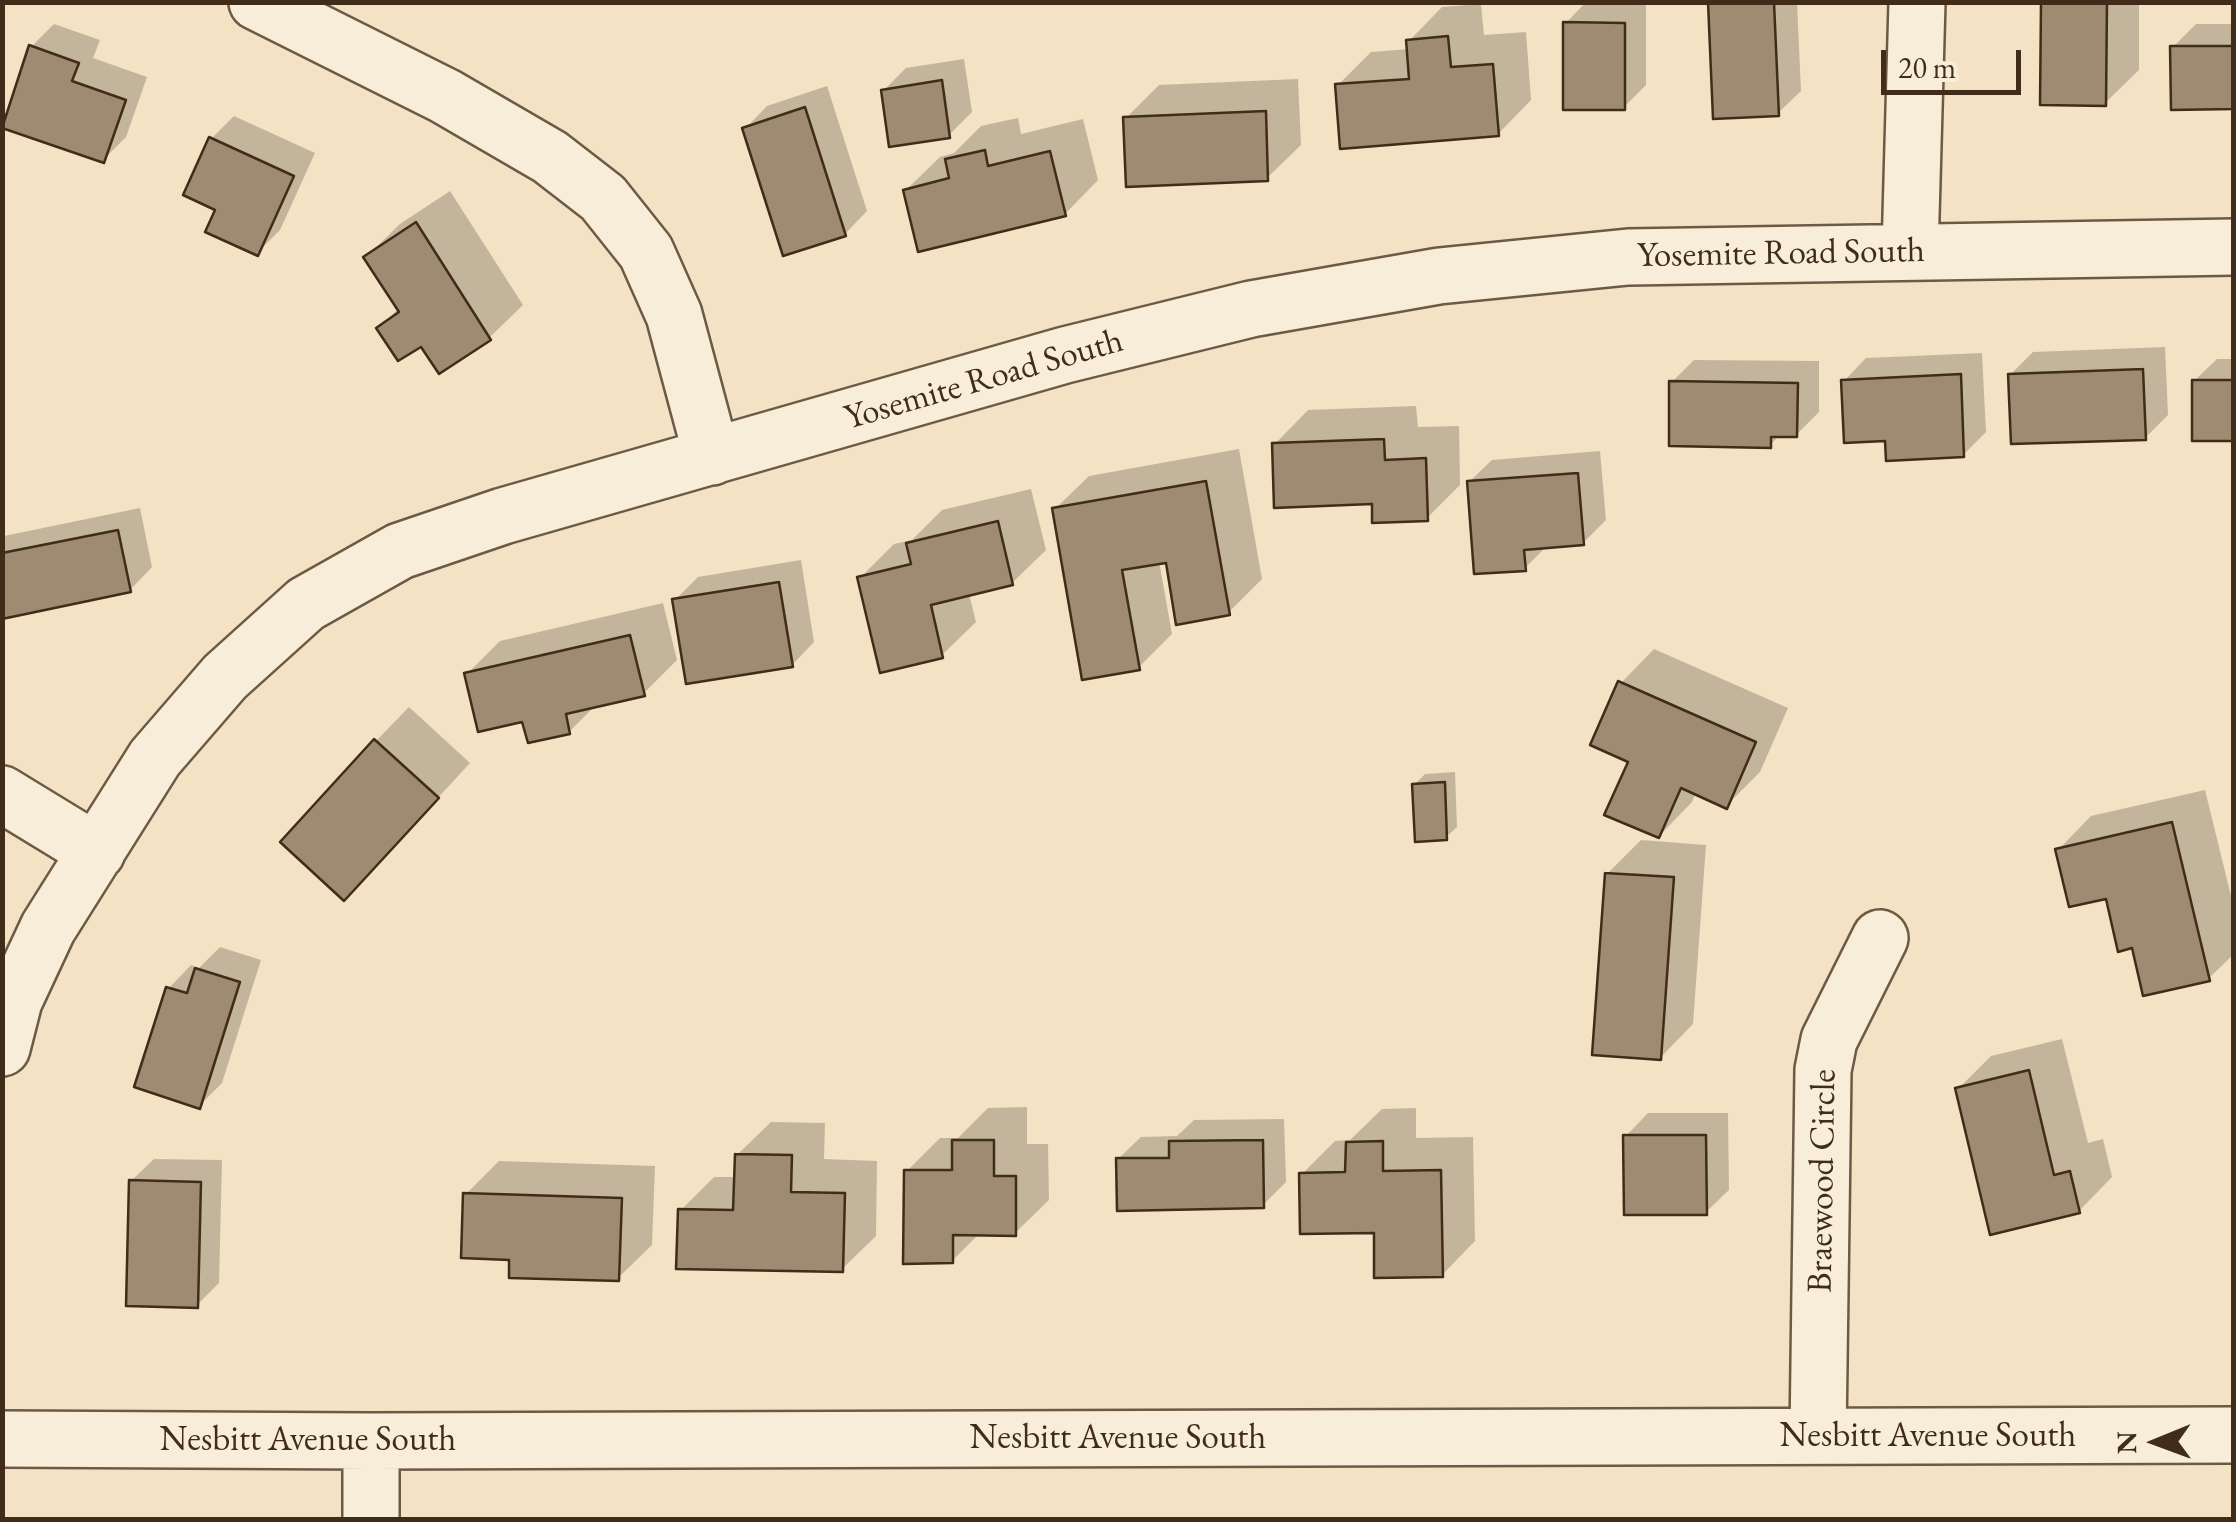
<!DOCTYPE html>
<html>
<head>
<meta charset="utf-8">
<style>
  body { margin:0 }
  #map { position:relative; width:2236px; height:1522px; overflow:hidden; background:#f3e3c4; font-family:"EB Garamond",serif }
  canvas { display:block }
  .frame { position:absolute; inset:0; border:5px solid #412c19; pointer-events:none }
  .north { position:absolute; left:2106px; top:1392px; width:100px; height:100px; -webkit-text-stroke:8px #f7edd9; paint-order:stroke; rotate:269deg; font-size:28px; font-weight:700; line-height:40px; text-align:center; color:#412c19 }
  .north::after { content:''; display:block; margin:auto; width:35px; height:45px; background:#412c19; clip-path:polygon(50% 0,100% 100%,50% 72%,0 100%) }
  .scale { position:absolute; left:1881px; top:50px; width:140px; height:45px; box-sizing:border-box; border:5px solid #412c19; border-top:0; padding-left:12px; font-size:30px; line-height:35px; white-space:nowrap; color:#412c19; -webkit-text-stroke:8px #f7edd9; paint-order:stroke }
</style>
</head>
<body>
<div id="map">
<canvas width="2236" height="1522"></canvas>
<div class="frame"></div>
<div class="north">N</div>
<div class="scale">20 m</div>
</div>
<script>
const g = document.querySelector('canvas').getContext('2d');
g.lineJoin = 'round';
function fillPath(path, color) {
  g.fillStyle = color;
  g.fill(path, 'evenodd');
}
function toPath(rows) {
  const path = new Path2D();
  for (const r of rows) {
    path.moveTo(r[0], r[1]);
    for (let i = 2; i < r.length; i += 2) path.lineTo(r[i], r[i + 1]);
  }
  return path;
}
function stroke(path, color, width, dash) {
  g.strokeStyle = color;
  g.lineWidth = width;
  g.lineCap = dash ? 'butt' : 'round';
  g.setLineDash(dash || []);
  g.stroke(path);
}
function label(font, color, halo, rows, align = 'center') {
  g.font = font + ' "EB Garamond",serif';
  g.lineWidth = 8;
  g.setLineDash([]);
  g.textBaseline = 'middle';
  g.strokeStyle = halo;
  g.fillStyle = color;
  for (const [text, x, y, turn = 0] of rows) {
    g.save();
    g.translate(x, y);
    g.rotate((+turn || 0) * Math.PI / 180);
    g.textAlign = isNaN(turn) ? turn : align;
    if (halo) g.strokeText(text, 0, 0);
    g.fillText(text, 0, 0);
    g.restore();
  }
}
fillPath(toPath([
  [1586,2,1646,2,1646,85,1624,107,1565,24],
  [1711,2,1797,2,1801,91,1778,113],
  [2043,2,2139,2,2139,70,2105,103],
  [1481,4,1484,35,1526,32,1531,100,1498,134,1338,85,1371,52,1410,49,1409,41,1442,7],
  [54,24,100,40,93,58,147,77,126,137,103,160,31,47],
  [2196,24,2234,24,2234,107,2173,47],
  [964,59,972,112,949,135,883,91,906,68],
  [1298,79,1301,145,1267,178,1126,118,1159,85],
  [827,86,867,211,845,234,745,129,767,106],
  [234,116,315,153,280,230,257,253,218,209,211,139],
  [1018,118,1021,134,1083,119,1098,180,1065,214,906,190,940,157,954,153,981,126],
  [450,191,523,305,489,338,422,343,379,328,399,308,366,257,400,224],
  [2165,347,2168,415,2145,438,2010,375,2033,352],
  [1982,353,1986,432,1963,455,1887,439,1844,381,1866,358],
  [2217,359,2234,359,2234,439,2194,381],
  [1694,360,1819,361,1819,412,1796,435,1780,435,1770,445,1672,382],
  [1416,406,1418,427,1459,426,1460,485,1427,518,1374,502,1275,444,1308,410],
  [1239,449,1262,579,1228,613,1168,560,1159,561,1172,634,1139,667,1055,509,1089,476],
  [1600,451,1606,520,1583,543,1547,546,1525,568,1469,482,1492,460],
  [1031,489,1046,550,1012,583,969,594,976,622,942,655,860,578,894,544,912,540,942,510],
  [140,508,152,567,130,590,2,616,2,538,4,536],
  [801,560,814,642,792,665,675,600,698,577],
  [663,603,677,660,643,694,596,705,569,732,524,719,467,674,500,641],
  [1654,649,1788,708,1760,772,1726,806,1696,792,1692,802,1659,836,1631,760,1621,683],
  [409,707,470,763,377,864,376,741],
  [1455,772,1457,827,1446,837,1414,785,1425,774],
  [2205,790,2234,908,2234,954,2209,978,2134,945,2108,896,2058,850,2091,816],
  [1641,840,1706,845,1693,1024,1660,1058,1607,874],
  [220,947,261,960,222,1083,199,1106,169,988,191,965,199,968],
  [2062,1039,2088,1143,2103,1139,2112,1177,2079,1211,1958,1089,1991,1056],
  [1027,1107,1027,1144,1048,1144,1049,1200,1015,1233,980,1233,952,1261,907,1171,940,1138,958,1138,988,1108],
  [1416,1108,1416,1138,1473,1137,1475,1241,1442,1275,1376,1230,1302,1174,1335,1141,1350,1140,1382,1109],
  [1648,1113,1728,1113,1729,1190,1706,1212,1626,1136],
  [1284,1119,1286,1182,1263,1205,1118,1159,1141,1137,1177,1136,1194,1120],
  [771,1122,825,1123,824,1159,877,1161,876,1236,842,1269,680,1211,714,1177,737,1177,737,1155],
  [154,1159,222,1160,219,1283,197,1305,131,1181],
  [499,1161,655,1166,652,1245,618,1278,512,1258,466,1194]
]), '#0003');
const building = toPath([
  [1708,2,1774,2,1779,116,1713,119,1708,2],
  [2041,2,2107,2,2106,106,2040,105,2041,2],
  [1563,22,1625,23,1625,110,1563,110,1563,22],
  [1448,36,1451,67,1493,64,1499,136,1340,149,1335,84,1409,79,1406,40,1448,36],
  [29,45,79,63,72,81,126,100,104,163,2,128,29,45],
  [2170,46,2234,46,2234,109,2171,110,2170,46],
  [942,80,950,138,889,147,881,90,942,80],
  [805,107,846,236,783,256,742,128,805,107],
  [1266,111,1268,181,1126,187,1123,117,1266,111],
  [209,137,294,176,258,256,205,232,215,210,183,195,209,137],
  [985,150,988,166,1050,151,1066,216,918,252,903,190,949,178,945,159,985,150],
  [416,222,491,340,439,374,421,347,398,361,376,328,399,312,363,257,416,222],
  [2143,369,2146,440,2011,444,2008,374,2143,369],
  [1961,374,1964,457,1886,461,1885,441,1844,443,1841,380,1961,374],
  [2192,380,2234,380,2234,441,2192,441,2192,380],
  [1669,381,1798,383,1797,437,1771,437,1771,448,1669,446,1669,381],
  [1384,439,1385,460,1426,458,1428,521,1372,523,1372,504,1274,508,1272,443,1384,439],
  [1578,473,1584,545,1524,550,1526,571,1474,574,1467,481,1578,473],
  [1206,481,1230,615,1176,625,1166,563,1122,570,1140,670,1082,680,1052,508,1206,481],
  [998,521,1013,585,931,605,943,658,880,673,857,577,911,564,906,543,998,521],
  [118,530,131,592,2,619,2,553,118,530],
  [779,582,793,667,686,684,672,599,779,582],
  [630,635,645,696,566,714,570,734,528,743,522,722,478,732,464,673,630,635],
  [1618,681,1756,742,1727,809,1681,788,1659,838,1604,815,1628,762,1590,745,1618,681],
  [374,739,439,798,344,901,280,842,374,739],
  [1445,782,1447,840,1415,842,1412,784,1445,782],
  [2172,822,2210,981,2143,996,2132,948,2118,952,2106,899,2069,907,2055,849,2172,822],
  [1605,873,1674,877,1661,1060,1592,1055,1605,873],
  [195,968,240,982,200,1109,134,1087,166,987,187,993,195,968],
  [2029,1070,2054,1175,2070,1171,2080,1213,1990,1235,1955,1088,2029,1070],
  [1623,1135,1706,1135,1707,1215,1624,1215,1623,1135],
  [952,1140,994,1140,994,1176,1016,1176,1016,1236,953,1235,953,1263,903,1264,904,1170,952,1170,952,1140],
  [1263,1140,1264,1208,1117,1211,1116,1158,1169,1158,1169,1141,1263,1140],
  [1383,1141,1383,1171,1441,1170,1443,1277,1374,1278,1374,1233,1300,1234,1299,1173,1345,1172,1346,1142,1383,1141],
  [735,1154,792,1155,791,1192,845,1193,843,1272,676,1269,678,1209,733,1210,735,1154],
  [129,1180,201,1182,198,1308,126,1306,129,1180],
  [463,1193,622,1198,619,1281,509,1278,509,1260,461,1258,463,1193]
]);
fillPath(building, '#9e8b72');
stroke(building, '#412c19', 2.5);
const minor = toPath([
  [257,2,445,96,550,157,603,198,646,252,674,315,712,457],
  [1910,252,1917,2],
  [2,794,97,852],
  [2,1048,14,1001,48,928,155,758,225,677,306,604,400,551,503,516,1065,355,1251,309,1439,276,1628,257,2234,247],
  [1818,1436,1823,1070,1829,1040,1880,938],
  [2,1439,371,1441,2234,1435],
  [371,1441,371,1520]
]);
stroke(minor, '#6e5a44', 60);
stroke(minor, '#f7edd9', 55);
label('35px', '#412c19', '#f7edd9', [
  ["Yosemite Road South",1781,254,-1],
  ["Yosemite Road South",984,380,-16],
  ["Braewood Circle",1823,1181,-89],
  ["Nesbitt Avenue South",1928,1436],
  ["Nesbitt Avenue South",1118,1438],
  ["Nesbitt Avenue South",308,1440]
]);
</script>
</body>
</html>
